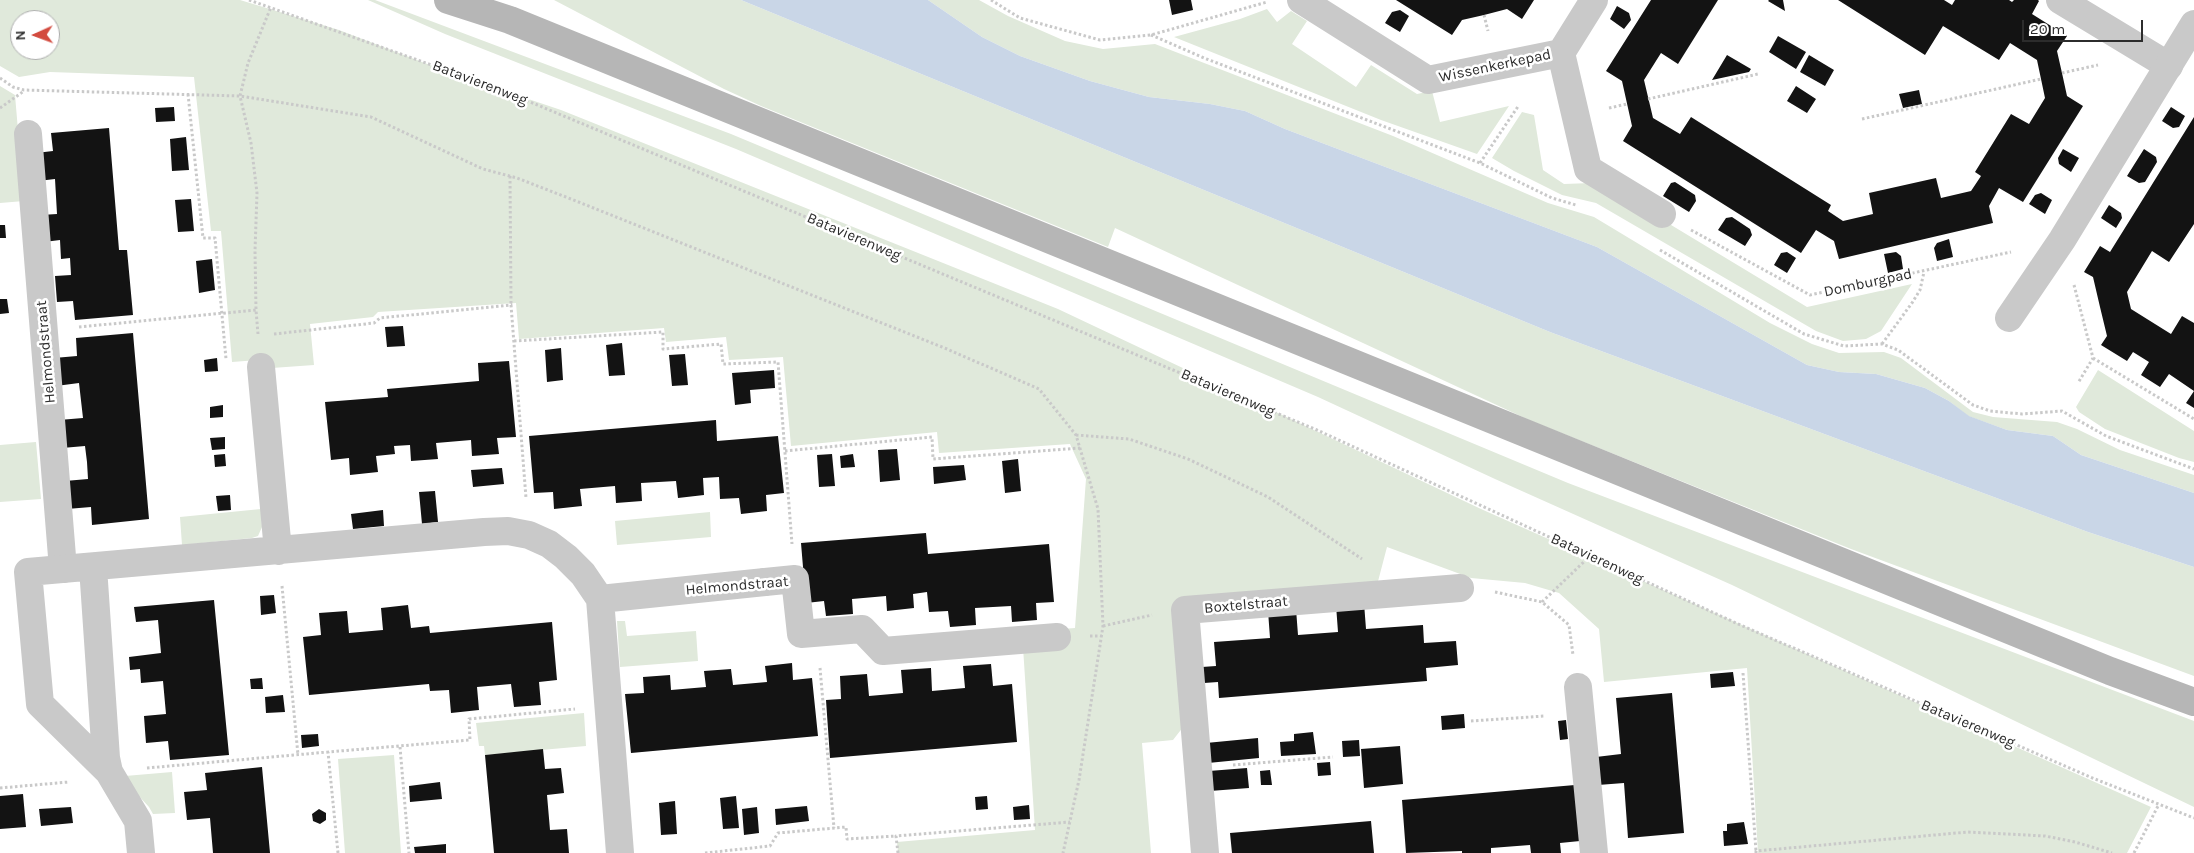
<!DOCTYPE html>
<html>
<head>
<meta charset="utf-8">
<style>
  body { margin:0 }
  #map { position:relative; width:2194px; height:853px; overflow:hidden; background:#fff; font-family:Karla,sans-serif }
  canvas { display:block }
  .north { position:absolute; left:10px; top:10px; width:50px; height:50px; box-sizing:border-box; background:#fff; border:1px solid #ababab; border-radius:50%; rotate:268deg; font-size:14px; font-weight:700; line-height:20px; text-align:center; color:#2c2c2c }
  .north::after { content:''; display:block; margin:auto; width:18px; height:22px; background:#d34b3f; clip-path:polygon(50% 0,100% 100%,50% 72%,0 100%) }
  .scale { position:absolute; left:2022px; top:20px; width:121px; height:22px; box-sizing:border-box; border:2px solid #2c2c2c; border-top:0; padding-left:6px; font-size:15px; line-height:18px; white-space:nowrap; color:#2c2c2c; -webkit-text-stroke:4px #fff; paint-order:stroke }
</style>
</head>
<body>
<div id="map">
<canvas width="2194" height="853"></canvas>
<div class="north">N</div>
<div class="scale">20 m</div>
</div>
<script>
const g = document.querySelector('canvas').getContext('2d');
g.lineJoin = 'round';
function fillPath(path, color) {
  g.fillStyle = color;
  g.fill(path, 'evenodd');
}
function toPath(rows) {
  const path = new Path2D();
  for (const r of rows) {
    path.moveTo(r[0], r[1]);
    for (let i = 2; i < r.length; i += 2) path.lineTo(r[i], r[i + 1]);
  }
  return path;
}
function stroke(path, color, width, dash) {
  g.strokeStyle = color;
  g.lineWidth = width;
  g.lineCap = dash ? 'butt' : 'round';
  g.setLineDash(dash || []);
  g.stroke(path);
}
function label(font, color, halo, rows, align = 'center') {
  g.font = font + ' Karla,sans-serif';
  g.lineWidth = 5;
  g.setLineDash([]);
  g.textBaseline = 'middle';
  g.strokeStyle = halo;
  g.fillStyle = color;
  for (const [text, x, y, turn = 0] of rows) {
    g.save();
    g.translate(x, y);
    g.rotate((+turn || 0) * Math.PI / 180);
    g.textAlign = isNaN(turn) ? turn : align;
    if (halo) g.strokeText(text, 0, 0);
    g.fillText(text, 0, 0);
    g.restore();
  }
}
fillPath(toPath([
  [0,0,240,0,339,30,448,72,561,110,1058,309,1481,509,2151,807,2127,853,1758,853,1747,668,1604,682,1599,629,1559,593,1525,583,1471,578,1387,547,1376,589,1176,602,1187,722,1173,740,1142,743,1151,853,898,853,897,842,1035,830,1022,632,1075,628,1086,479,1070,444,939,453,937,432,791,446,783,357,729,360,726,337,666,342,664,328,519,339,516,303,378,312,373,317,310,324,314,365,272,368,271,359,232,362,221,231,211,231,194,77,50,72,19,77,0,66],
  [20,20,50,20,50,50,20,50],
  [368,0,375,0,731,134,1568,483,2194,721,2194,807,1732,585,1495,479,1318,397,736,149,445,34],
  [554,0,741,0,1550,332,2088,532,2194,567,2194,676,1851,549,1529,420,1115,228,1108,247,761,106,724,89],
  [928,0,979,0,1008,16,1065,41,1103,49,1155,44,1393,136,1548,203,1594,217,1770,323,1812,344,1839,353,1884,352,1901,358,1973,412,1993,417,2057,422,2077,429,2120,450,2194,475,2194,493,2081,455,2053,436,2007,430,1968,416,1949,401,1925,388,1876,374,1839,372,1807,365,1597,247,1285,129,1245,111,1210,104,1149,97,1090,81,1020,56,982,37],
  [1267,9,1277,22,1291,11,1307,21,1292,44,1356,87,1371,65,1417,94,1432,91,1440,122,1509,106,1477,154,1381,120,1174,37,1240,19],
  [0,86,15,95,24,201,0,203],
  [1522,112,1534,115,1543,170,1564,184,1591,183,1628,199,1807,307,1912,284,1881,331,1866,339,1843,341,1816,331,1596,203,1562,195,1514,171,1492,158],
  [2098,370,2194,431,2194,462,2179,458,2105,429,2079,412,2076,407],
  [36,442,41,499,0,502,0,445],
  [261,509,262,527,258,536,252,538,182,545,180,517],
  [710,512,711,537,617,545,615,521],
  [617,621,625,621,627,636,696,631,698,661,620,667],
  [584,713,586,746,485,755,484,746,479,746,476,723],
  [394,755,401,853,345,853,338,759],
  [172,772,175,813,153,814,149,807,137,794,125,776]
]), '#e0e9db');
fillPath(toPath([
  [741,0,928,0,982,37,1020,56,1090,81,1149,97,1210,104,1245,111,1285,129,1597,247,1807,365,1839,372,1876,374,1925,388,1949,401,1969,416,2007,430,2053,436,2081,455,2194,493,2194,567,2088,532,1550,332]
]), '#c9d6e7');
fillPath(toPath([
  [1169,0,1191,0,1193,10,1172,15],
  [1396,0,1534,0,1522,19,1507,9,1484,15,1462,20,1452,35],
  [1651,0,1718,0,1678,64,1661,53,1644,80,1653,118,1680,134,1691,117,1831,205,1828,211,1843,221,1873,214,1869,193,1936,178,1941,198,1971,191,1981,176,1975,172,2011,114,2029,124,2045,98,2037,60,2010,43,1999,60,1943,26,1925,55,1838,0,1944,0,1952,5,1955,0,2009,0,2012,2,2014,0,2038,0,2039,1,2032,14,2067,36,2057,51,2062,73,2067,96,2083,106,2023,202,1999,188,1989,206,1993,223,1839,259,1834,241,1816,230,1801,253,1623,141,1632,126,1622,81,1606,71],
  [1769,0,1783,0,1785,11,1768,1],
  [1617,6,1629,13,1631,20,1624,29,1610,19],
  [1400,10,1409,16,1400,32,1385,23,1392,12],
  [1778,36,1806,52,1796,69,1769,52],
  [1727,55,1751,69,1749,72,1712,80],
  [1809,55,1834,70,1825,86,1800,72],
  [1796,86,1816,99,1807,113,1787,101],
  [1919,90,1922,104,1903,108,1899,94],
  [174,107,175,121,156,122,155,108],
  [2171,107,2185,116,2179,127,2173,128,2162,121],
  [2194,117,2194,224,2169,262,2152,251,2127,292,2131,309,2171,334,2182,316,2194,323,2194,391,2169,374,2160,387,2141,375,2149,362,2133,352,2127,361,2101,345,2107,336,2100,307,2093,277,2084,272,2100,246,2110,252],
  [109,128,119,250,127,250,133,315,75,320,73,301,57,302,55,276,71,275,70,258,61,259,60,240,44,242,41,215,57,214,55,179,38,181,36,153,53,151,51,133],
  [186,137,189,170,172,171,170,139],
  [2063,149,2079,158,2071,172,2059,164,2058,158],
  [2144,149,2156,157,2157,162,2145,182,2139,183,2127,176],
  [1675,182,1695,195,1696,201,1689,212,1663,196,1671,183],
  [2041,193,2052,200,2045,214,2029,204,2035,195],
  [191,199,194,231,178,232,175,200],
  [2109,205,2121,213,2122,218,2116,228,2101,218],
  [1732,217,1750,229,1752,235,1745,246,1718,230,1726,218],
  [0,225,5,225,6,238,0,238],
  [1949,239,1953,257,1937,261,1934,248,1937,243],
  [1787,252,1796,258,1787,273,1774,265,1781,253],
  [1896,252,1901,256,1903,269,1888,273,1884,254],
  [212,259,215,290,199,293,196,261],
  [0,299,7,299,9,313,0,314],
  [403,326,405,346,387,347,385,327],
  [133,333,149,519,92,525,91,507,67,509,65,481,88,479,87,462,85,446,62,448,59,420,83,418,79,383,56,386,54,358,77,356,76,338],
  [622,343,625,375,609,376,606,345],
  [561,348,563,380,547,382,545,350],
  [685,354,688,385,672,386,669,355],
  [217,358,218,371,205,372,204,360],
  [509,361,516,437,497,438,499,454,472,456,471,440,436,443,438,459,411,461,410,445,394,446,395,454,376,456,378,472,350,475,349,458,331,460,325,402,388,397,387,389,479,381,478,363],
  [774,370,775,388,750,390,751,403,735,405,732,373],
  [2194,391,2194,408,2186,403],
  [223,405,223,417,210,418,210,407],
  [716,420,717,441,778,436,784,493,766,495,767,511,741,514,739,498,720,499,719,477,703,478,704,495,678,498,676,481,641,483,642,501,616,503,615,486,580,489,582,506,554,509,553,492,534,493,529,436],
  [225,437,225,449,212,450,210,438],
  [897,449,900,480,880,482,878,450],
  [225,454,226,466,215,467,214,455],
  [832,454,835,486,819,487,817,455],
  [853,454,855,467,841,468,840,456],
  [1018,459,1021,491,1005,493,1002,461],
  [964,465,966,480,934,484,933,467],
  [502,468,504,484,473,487,471,470],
  [435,491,438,522,422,524,419,492],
  [230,495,231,510,218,511,216,496],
  [383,510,384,526,353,529,351,514],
  [926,533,928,554,1049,544,1054,602,1036,603,1037,620,1012,622,1011,606,975,608,976,625,950,627,948,611,929,612,927,592,913,594,914,608,887,611,886,596,852,599,853,614,826,616,824,601,806,603,801,543],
  [274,595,276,613,261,615,260,596],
  [214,600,229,755,170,760,168,741,146,743,145,730,144,716,166,714,163,681,141,683,140,669,130,670,129,657,161,653,158,620,136,622,134,607],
  [1364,603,1366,629,1423,625,1424,643,1456,641,1458,665,1426,668,1427,681,1219,698,1218,682,1204,683,1202,667,1216,666,1214,642,1270,638,1268,611,1296,609,1298,635,1338,632,1336,605],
  [408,605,411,628,429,626,430,633,552,622,557,680,539,682,541,705,514,707,511,684,477,687,479,710,451,713,449,690,430,691,429,684,309,695,303,637,321,635,319,613,347,611,349,633,383,630,381,608],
  [792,663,793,680,812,678,818,736,631,753,625,694,644,693,643,677,670,675,671,690,706,687,704,671,731,669,733,685,767,682,765,666],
  [991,664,993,686,1012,684,1017,742,830,758,826,700,841,699,840,676,867,674,869,696,903,693,901,670,931,668,932,691,965,688,963,666],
  [1733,672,1735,686,1711,688,1710,674],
  [262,678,263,689,251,689,250,679],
  [1672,693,1684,833,1628,838,1624,783,1598,785,1596,757,1621,754,1616,698],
  [283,695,285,712,266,713,265,697],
  [1464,714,1465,728,1442,730,1441,716],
  [1566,720,1568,739,1560,740,1558,721],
  [1313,732,1316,754,1281,756,1280,742,1294,741,1294,734],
  [318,734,319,746,302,748,301,735],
  [1258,738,1259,758,1208,763,1206,743],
  [1359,740,1360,756,1343,757,1342,741],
  [1400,746,1403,784,1364,788,1361,749],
  [543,749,545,769,561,768,564,793,547,795,550,830,567,829,569,853,494,853,485,755],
  [1330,762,1331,775,1318,776,1317,763],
  [262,767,270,853,213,853,210,818,187,820,184,792,207,790,205,773],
  [1247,768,1249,788,1210,791,1209,771],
  [1270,770,1272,785,1261,785,1260,771],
  [440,782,442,799,410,802,409,786],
  [1575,785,1580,841,1560,843,1561,853,1531,853,1530,845,1491,848,1491,853,1462,853,1462,851,1406,853,1402,800],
  [23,794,26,827,0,829,0,796],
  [736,796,739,828,723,829,720,798],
  [987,796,988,809,976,810,975,797],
  [675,801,677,834,661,835,659,803],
  [1029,805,1030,819,1014,820,1013,807],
  [807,806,809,821,776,825,775,809],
  [71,807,73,823,41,826,39,809],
  [757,807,759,833,744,835,742,809],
  [319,809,326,813,326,820,320,824,313,821,312,814],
  [1371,821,1374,853,1232,853,1230,833],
  [1744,822,1748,844,1724,846,1723,831,1727,831,1727,824],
  [446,844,446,853,415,853,414,847]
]), '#131313');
stroke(toPath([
  [249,0,499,89,1317,430,1736,623,2095,779,2194,818],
  [991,0,1020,18,1100,40,1151,35,1267,2],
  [1484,15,1488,31],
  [1151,35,1204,58,1480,163,1552,198,1576,205],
  [2062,73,2098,65],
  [0,78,13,87,24,90,240,96,371,117,483,169,517,178,571,199,947,349,1039,389,1076,435,1098,509,1103,626,1079,780,1063,853],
  [188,94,203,238,215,238,226,359],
  [1648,99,1758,74],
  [0,108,24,91],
  [1609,108,1627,104],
  [1862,119,2041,79],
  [1480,163,1519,105],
  [510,176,511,305],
  [1691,230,1810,295,2011,252],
  [1660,250,1804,334,1844,346,1882,344,1898,350,1973,405,1990,411,2022,414,2062,411,2106,436,2194,469],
  [2074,285,2093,358,2078,383],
  [79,327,256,310],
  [258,334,256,310,255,251,257,193,251,143,240,96,248,63,271,7],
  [274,334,374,323,380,318,511,305,526,498],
  [514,341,663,332,663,349,721,344,723,364,778,362,792,544],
  [1882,344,1912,303,1920,290,1924,272],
  [2093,358,2194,419],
  [1076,435,1129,439,1188,459,1268,497,1362,559],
  [785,451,932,437,933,459,1080,448],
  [282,586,298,755],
  [1495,592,1542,602,1569,625,1573,655],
  [1542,602,1590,556],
  [1103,626,1152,615],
  [1090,636,1102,636],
  [820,668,834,828],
  [1743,673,1756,851],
  [1471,721,1545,716],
  [400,747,409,853],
  [1233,765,1333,757],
  [147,768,328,752],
  [0,788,69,782],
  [338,853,328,752,470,740,469,719,575,709],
  [705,853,770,846,778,833,846,827,847,839,896,836],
  [898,853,896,836,1070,822],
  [1756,853,1756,851,1968,832,2045,836,2075,842,2112,853],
  [2134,853,2159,804]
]), '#c9c9c9', 3, [2.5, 2.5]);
stroke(toPath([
  [2060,0,2169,66],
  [28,134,63,569],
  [765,582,795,579,801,634,862,629,883,651,1057,637],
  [1578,687,1594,853]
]), '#c9c9c9', 28);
stroke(toPath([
  [1301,0,1428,80,1561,53],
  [1594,0,1561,53,1588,169,1662,214],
  [2009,318,2062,240,2194,24],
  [261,367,278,551],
  [93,567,106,758,109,772,138,821,141,853],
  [600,599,765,582],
  [109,772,40,704,28,572,484,532,508,531,529,535,549,544,566,557,583,574,600,599,620,853],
  [1205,853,1185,610,1460,588]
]), '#c9c9c9', 28);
stroke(toPath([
  [448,0,510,20,2110,671,2194,702]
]), '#b6b6b6', 28);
label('15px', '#2c2c2c', '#fff', [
  ["Wissenkerkepad",1495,66,-12],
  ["Batavierenweg",480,83,21],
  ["Batavierenweg",854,237,23],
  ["Domburgpad",1868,283,-12],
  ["Helmondstraat",46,352,-95],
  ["Batavierenweg",1228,393,23],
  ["Batavierenweg",1597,559,25],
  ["Helmondstraat",737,586,-5],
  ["Boxtelstraat",1246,605,-5],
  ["Batavierenweg",1968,724,23]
]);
</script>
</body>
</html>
